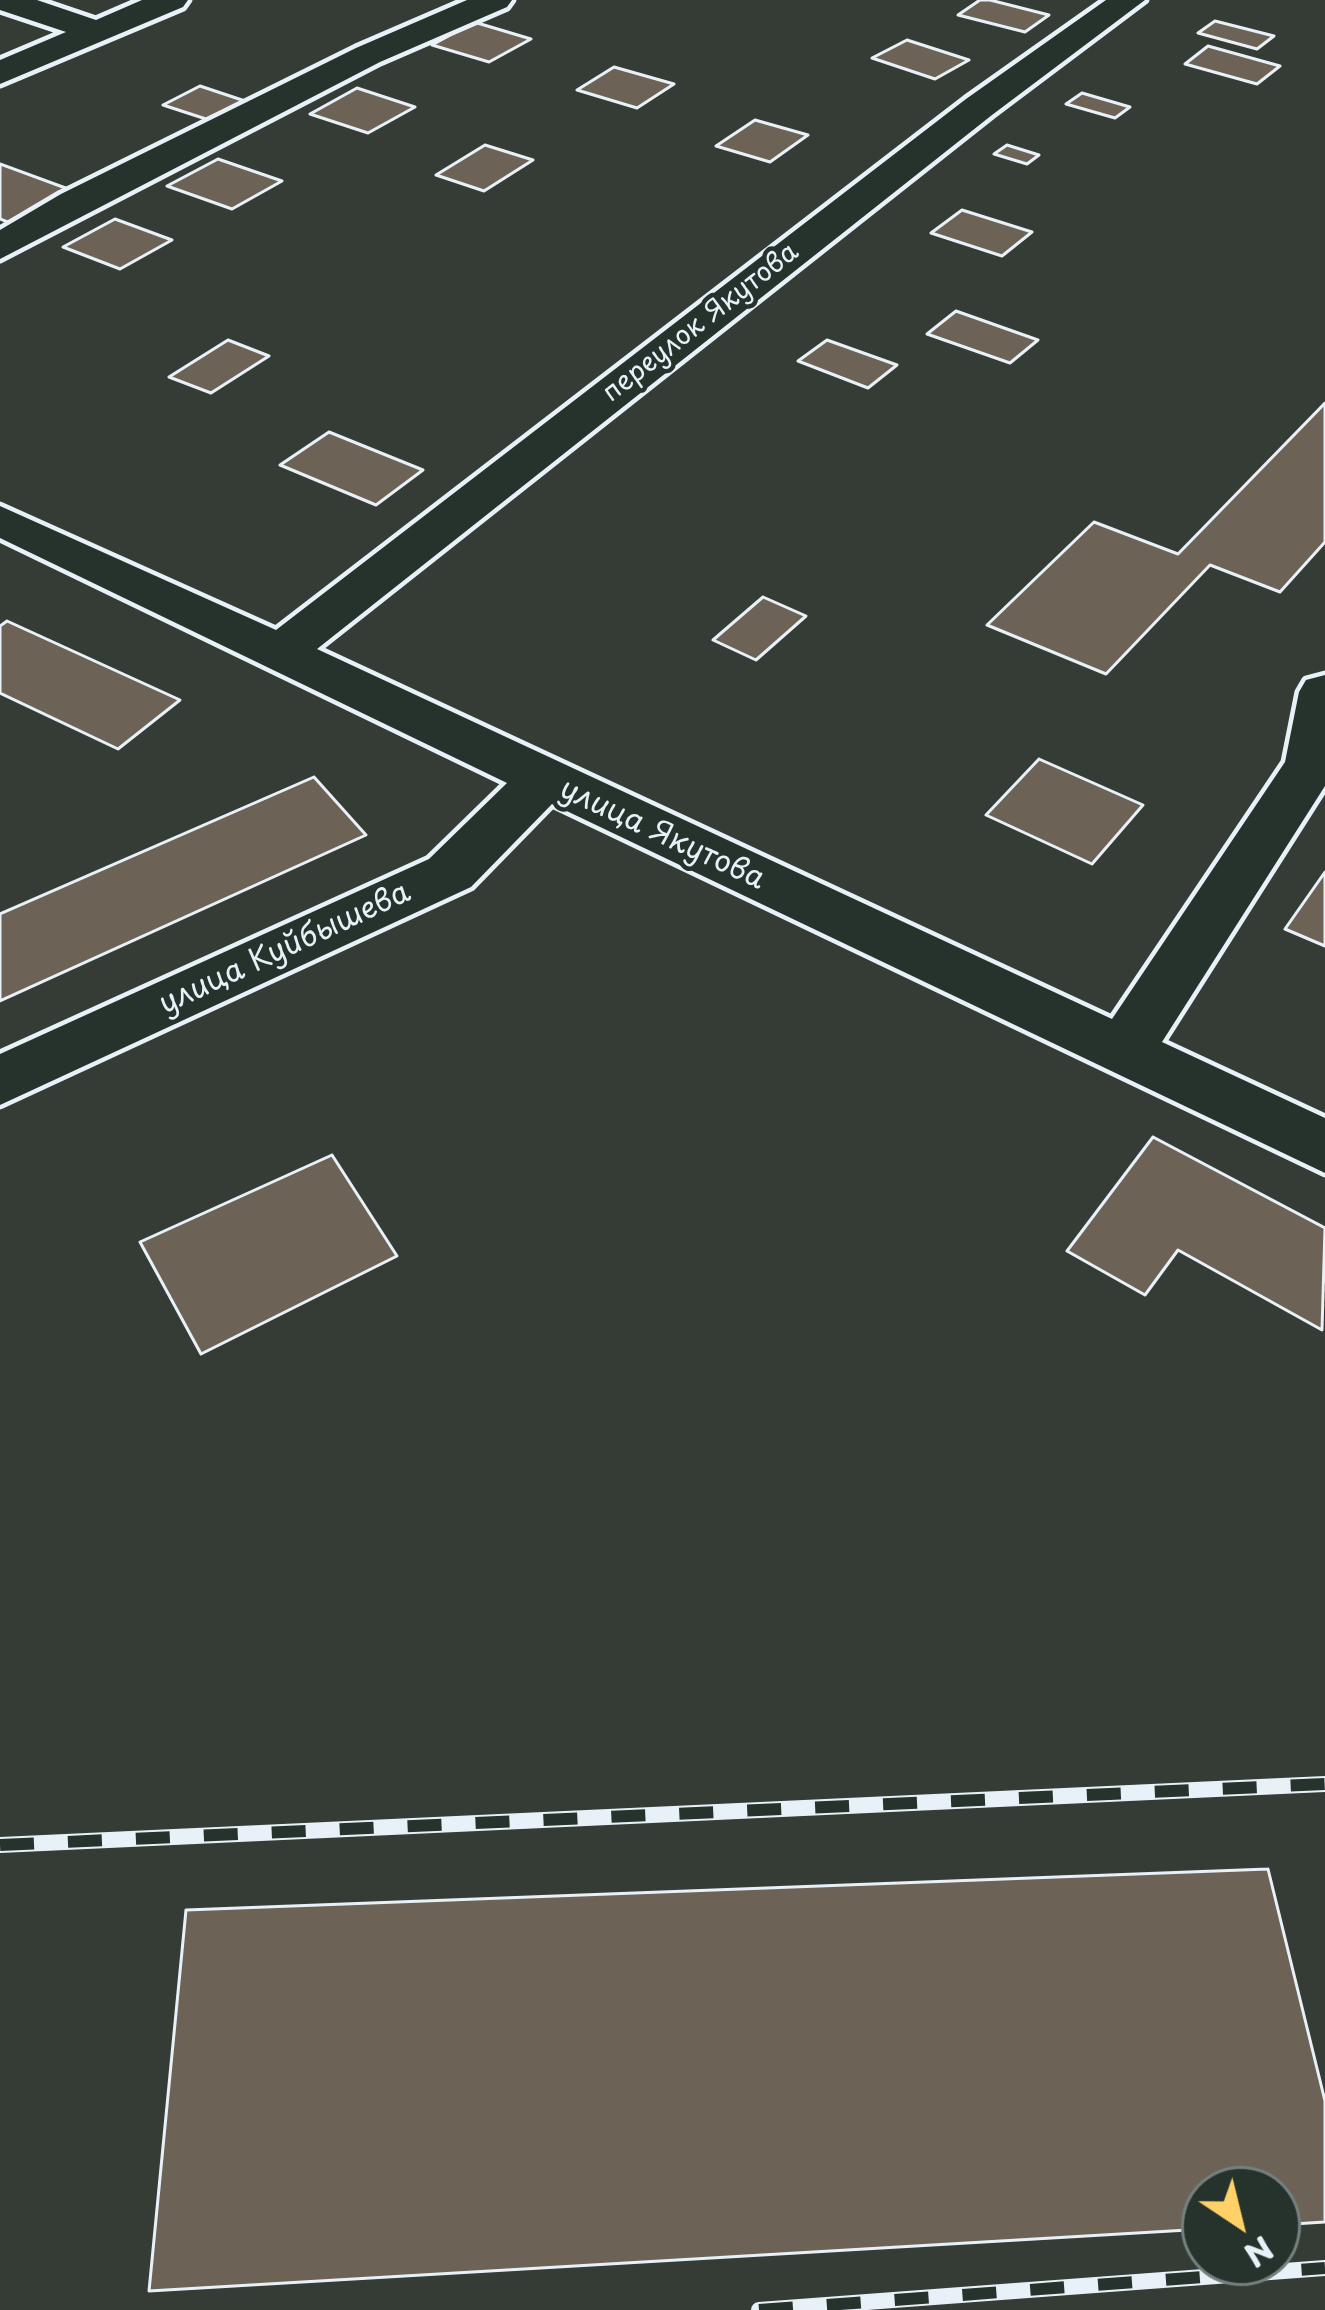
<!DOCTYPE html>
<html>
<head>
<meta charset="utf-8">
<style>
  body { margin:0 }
  #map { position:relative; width:1325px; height:2310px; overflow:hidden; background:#343c35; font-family:"Playpen Sans",sans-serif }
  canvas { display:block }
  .north { position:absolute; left:1181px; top:2166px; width:120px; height:120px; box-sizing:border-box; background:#26332d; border:3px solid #747f7e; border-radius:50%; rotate:145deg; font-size:33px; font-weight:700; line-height:48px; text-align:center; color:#e8f1f8 }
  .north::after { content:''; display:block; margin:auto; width:42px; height:54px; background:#ffd166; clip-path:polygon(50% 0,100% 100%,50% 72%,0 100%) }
</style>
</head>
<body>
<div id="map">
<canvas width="1325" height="2310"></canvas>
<div class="north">N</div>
</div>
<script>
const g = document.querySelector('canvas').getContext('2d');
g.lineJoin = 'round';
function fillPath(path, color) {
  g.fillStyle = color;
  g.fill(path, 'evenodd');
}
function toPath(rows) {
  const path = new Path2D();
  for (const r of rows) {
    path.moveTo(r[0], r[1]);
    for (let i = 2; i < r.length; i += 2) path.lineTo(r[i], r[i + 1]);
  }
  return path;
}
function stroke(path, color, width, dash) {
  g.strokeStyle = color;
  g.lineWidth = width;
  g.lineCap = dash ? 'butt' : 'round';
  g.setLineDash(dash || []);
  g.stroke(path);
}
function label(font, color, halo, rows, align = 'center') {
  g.font = font + ' "Playpen Sans",sans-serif';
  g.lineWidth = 9;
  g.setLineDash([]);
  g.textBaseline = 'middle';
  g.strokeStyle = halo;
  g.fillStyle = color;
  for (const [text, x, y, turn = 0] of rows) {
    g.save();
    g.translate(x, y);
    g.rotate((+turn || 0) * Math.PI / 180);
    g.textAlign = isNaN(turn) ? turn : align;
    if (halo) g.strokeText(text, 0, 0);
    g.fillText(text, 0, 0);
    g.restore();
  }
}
const building = toPath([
  [980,0,990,0,1049,15,1025,32,958,15,980,0],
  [1215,21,1274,36,1257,49,1198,33,1215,21],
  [474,22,531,39,489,62,432,45,474,22],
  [907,40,969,60,935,79,872,58,907,40],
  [1208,46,1280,66,1257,84,1185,64,1208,46],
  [614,67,674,84,637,108,577,90,614,67],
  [200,86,245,101,209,120,163,105,200,86],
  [357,88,415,107,368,133,310,114,357,88],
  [1082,93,1130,107,1115,118,1066,104,1082,93],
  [755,120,808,135,770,162,716,146,755,120],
  [485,145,533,160,484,191,436,175,485,145],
  [1007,145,1039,155,1027,164,994,154,1007,145],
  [218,159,282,181,232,209,167,186,218,159],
  [0,164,71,190,10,223,0,219,0,164],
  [962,210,1032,232,1002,256,931,233,962,210],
  [115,219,172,240,120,269,63,247,115,219],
  [956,311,1038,340,1010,363,927,334,956,311],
  [228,340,269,356,211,393,169,377,228,340],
  [827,340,897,365,868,388,798,361,827,340],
  [1325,403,1325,542,1280,592,1210,565,1106,674,987,625,1094,522,1178,554,1325,403],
  [329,432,423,470,376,505,280,465,329,432],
  [763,597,806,616,756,660,713,640,763,597],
  [7,621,180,700,118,749,0,693,0,626,7,621],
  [1039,759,1143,805,1092,864,986,815,1039,759],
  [314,777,366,835,0,1001,0,914,314,777],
  [1325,872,1325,946,1285,929,1325,872],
  [1153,1137,1325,1228,1322,1330,1178,1250,1145,1295,1067,1251,1153,1137],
  [332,1155,397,1256,201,1354,140,1242,332,1155],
  [1268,1869,1325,2101,1325,2222,1277,2225,1277,2190,1205,2190,1205,2229,149,2291,186,1910,1268,1869]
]);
fillPath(building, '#6c6256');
stroke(building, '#e8f1f8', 3);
const minor = toPath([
  [0,0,37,0,96,20,142,0,188,0,183,7,0,84,0,60,66,32,0,10,0,0],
  [467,0,512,0,507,7,380,62,0,259,0,230,61,194,356,48,467,0],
  [1106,0,1145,0,992,115,317,649,1112,1019,1285,762,1299,692,1306,680,1325,675,1325,786,1162,1042,1325,1118,1325,1173,552,804,471,887,0,1105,0,1054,429,859,507,783,0,538,0,506,276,630,966,99,1106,0]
]);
stroke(minor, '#e8f1f8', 9);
fillPath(minor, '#26332d');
const rail = toPath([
  [0,1845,1325,1784],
  [759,2310,1325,2268]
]);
stroke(rail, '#e8f1f8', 16);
stroke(rail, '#26332d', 12, [34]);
label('27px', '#e8f1f8', '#26332d', [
  ["переулок Якутова",701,323,-38]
]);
label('30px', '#e8f1f8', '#26332d', [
  ["улица Якутова",662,835,25],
  ["улица Куйбышева",285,949,-25]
]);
</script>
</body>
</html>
